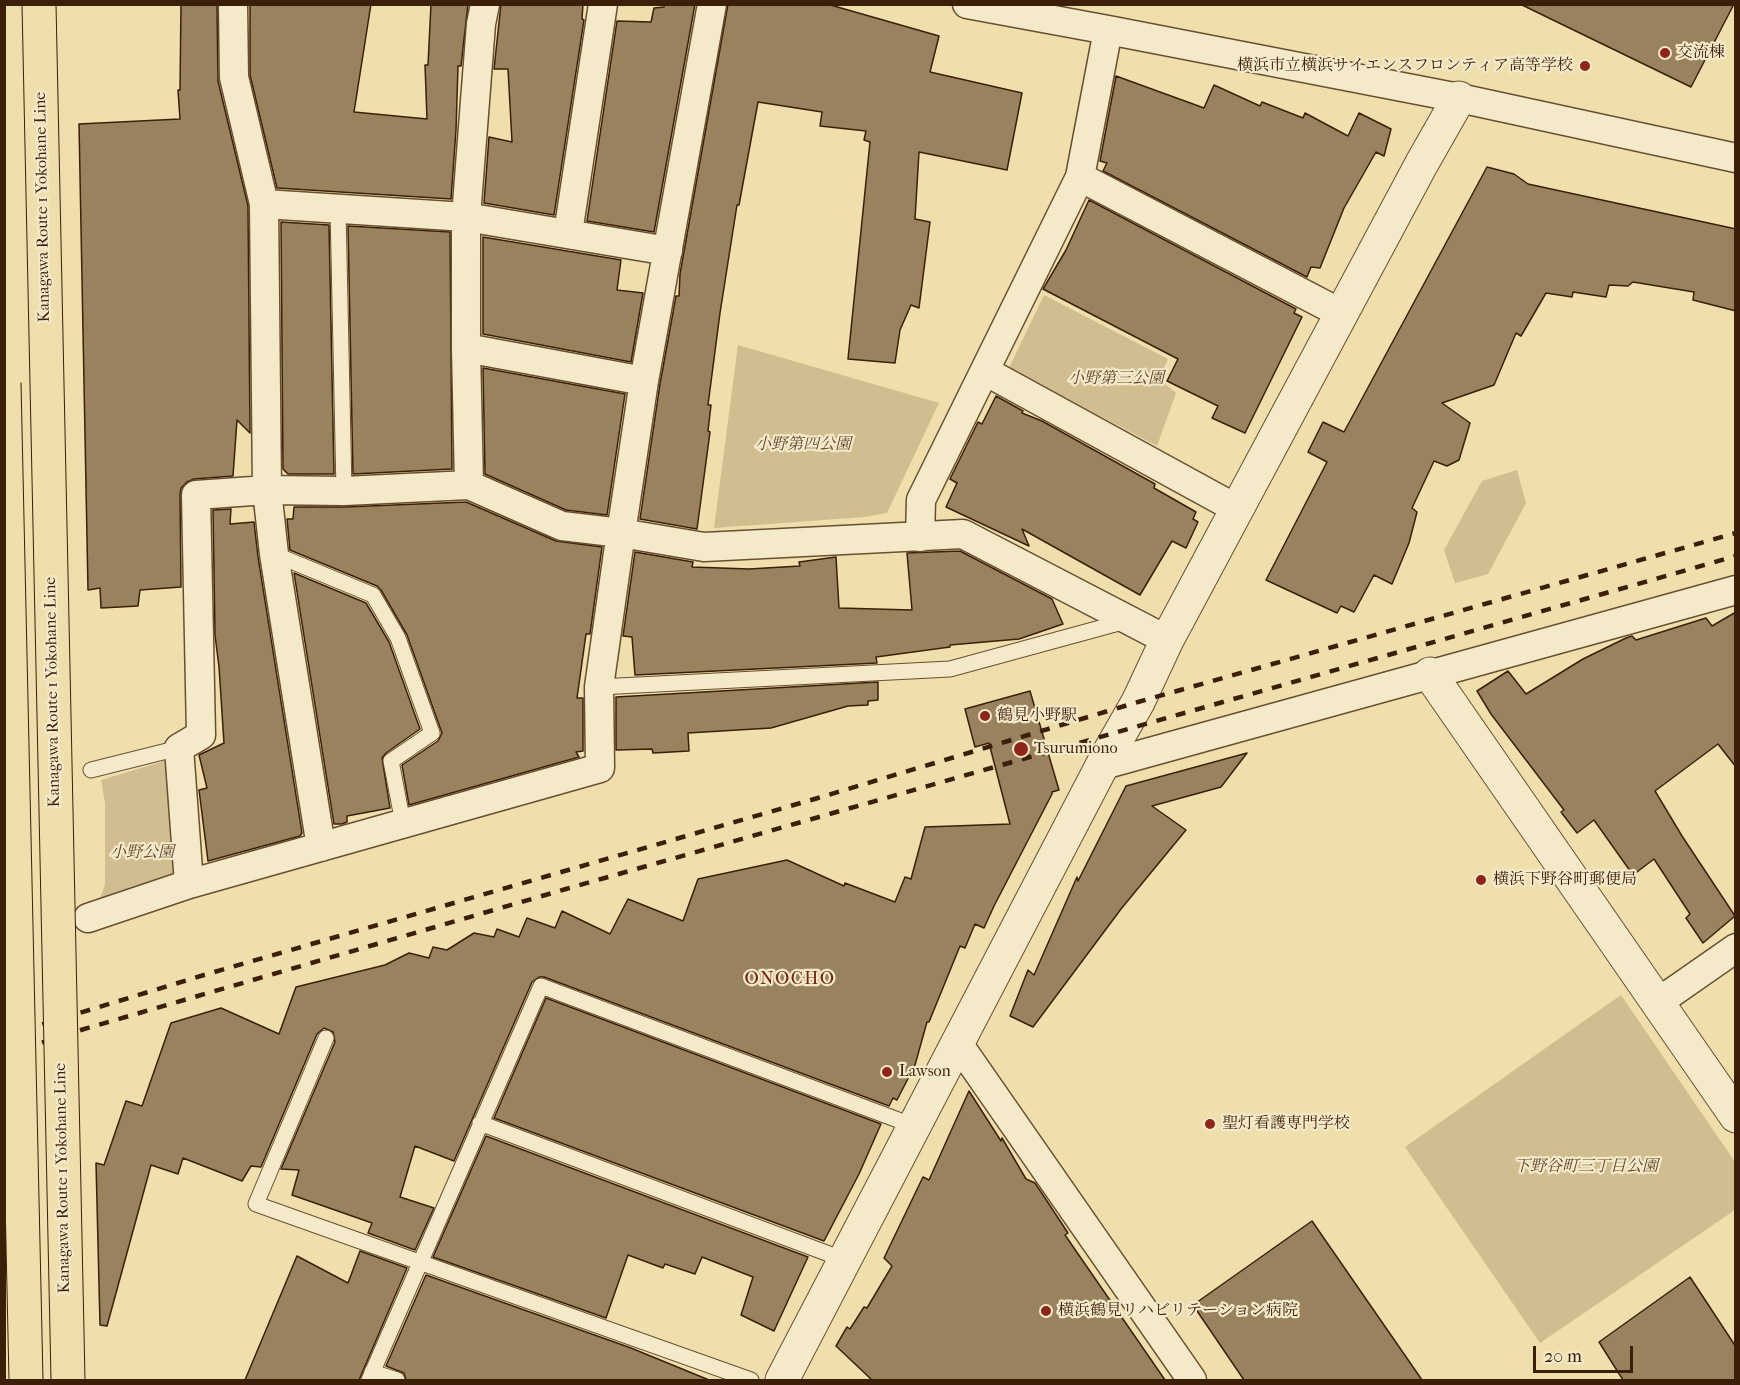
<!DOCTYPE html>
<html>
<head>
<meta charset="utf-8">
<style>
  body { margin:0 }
  #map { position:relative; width:1740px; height:1385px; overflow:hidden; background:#eedfac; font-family:"IM FELL French Canon",serif }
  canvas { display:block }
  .frame { position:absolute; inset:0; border:6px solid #3c1f09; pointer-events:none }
  .scale { position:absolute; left:1533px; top:1346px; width:100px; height:27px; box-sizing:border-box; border:3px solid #3c1f09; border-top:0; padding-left:8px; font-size:18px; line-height:21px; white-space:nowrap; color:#3c1f09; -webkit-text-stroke:4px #f4eac9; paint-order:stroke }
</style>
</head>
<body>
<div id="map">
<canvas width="1740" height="1385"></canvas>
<div class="frame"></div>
<div class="scale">20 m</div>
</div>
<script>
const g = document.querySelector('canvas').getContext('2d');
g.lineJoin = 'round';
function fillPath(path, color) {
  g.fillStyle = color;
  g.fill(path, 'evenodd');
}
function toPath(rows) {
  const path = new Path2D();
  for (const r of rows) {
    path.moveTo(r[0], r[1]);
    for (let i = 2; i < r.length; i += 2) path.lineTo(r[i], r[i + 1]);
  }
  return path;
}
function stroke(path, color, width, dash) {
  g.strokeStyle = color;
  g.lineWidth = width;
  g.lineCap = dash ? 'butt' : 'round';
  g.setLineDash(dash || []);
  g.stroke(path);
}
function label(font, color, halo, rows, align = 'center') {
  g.font = font + ' "IM FELL French Canon","Noto Serif JP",serif';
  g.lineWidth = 4.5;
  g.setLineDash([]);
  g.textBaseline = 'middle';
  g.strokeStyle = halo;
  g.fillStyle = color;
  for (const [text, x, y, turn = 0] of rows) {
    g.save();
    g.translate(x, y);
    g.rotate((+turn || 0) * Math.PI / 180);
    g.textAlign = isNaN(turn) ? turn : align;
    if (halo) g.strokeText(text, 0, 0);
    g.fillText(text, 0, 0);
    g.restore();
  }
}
fillPath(toPath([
  [1044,295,1168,359,1159,379,1176,393,1157,446,1009,368],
  [738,345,939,403,887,513,865,517,714,528],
  [1517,470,1526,503,1488,574,1455,583,1444,550,1482,481],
  [171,759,180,879,96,908,105,885,105,803,101,780],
  [1621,995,1735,1162,1735,1210,1540,1343,1405,1147]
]), '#d0be90');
const building = toPath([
  [181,4,217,4,218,81,248,206,250,433,237,420,233,476,194,479,187,482,181,488,180,495,181,587,140,590,138,606,101,608,100,588,88,590,79,124,180,119,178,90,180,90,181,4],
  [250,4,371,4,354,112,427,119,425,65,428,65,431,4,468,4,461,66,458,66,456,130,451,199,277,188,250,75,250,4],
  [501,4,583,4,582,19,584,20,554,215,484,203,489,137,512,142,508,69,494,69,501,4],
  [665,4,695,4,654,232,587,221,617,21,651,22,654,8,664,7,665,4],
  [728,4,827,4,939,36,930,72,1022,93,1007,170,919,152,915,219,930,222,919,308,911,305,900,330,895,363,848,359,870,142,864,140,866,131,820,126,822,112,758,102,739,205,737,205,720,313,708,405,711,405,708,431,710,432,697,529,640,519,660,384,676,296,679,296,680,274,728,4],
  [1520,4,1734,4,1691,87,1520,4],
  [1116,76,1204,108,1214,85,1260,106,1262,102,1303,118,1305,113,1348,136,1359,113,1391,129,1384,156,1376,152,1344,208,1320,268,1311,267,1307,277,1103,171,1107,163,1100,161,1116,76],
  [1487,167,1514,174,1528,184,1736,229,1736,311,1693,300,1694,292,1633,282,1628,286,1609,285,1606,297,1573,292,1572,297,1546,293,1521,336,1516,333,1494,385,1442,403,1470,423,1459,460,1447,466,1434,461,1412,508,1417,512,1409,543,1392,584,1374,575,1354,612,1341,606,1337,613,1266,580,1327,462,1308,452,1323,422,1344,432,1487,167],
  [1089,200,1296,309,1294,313,1302,317,1245,433,1212,418,1218,406,1167,381,1178,359,1043,289,1066,250,1089,200],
  [281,222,329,225,334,474,288,474,283,469,281,222],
  [348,226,450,232,452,469,353,474,348,226],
  [483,237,621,260,617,290,643,293,631,362,483,334,483,237],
  [483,368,625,394,607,515,566,510,485,474,483,368],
  [996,396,1023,411,1022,413,1042,421,1155,484,1154,488,1196,512,1193,519,1198,522,1186,548,1172,541,1140,595,1022,529,1029,546,946,507,957,483,950,479,978,422,982,424,996,396],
  [466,502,556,541,602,547,590,634,586,634,577,698,583,698,583,751,576,752,579,757,409,805,402,765,438,741,442,733,407,635,381,590,377,586,290,550,287,519,293,519,294,507,345,507,466,502],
  [231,509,230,524,254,522,258,557,302,833,300,836,208,861,199,790,207,788,199,755,224,743,219,667,215,635,213,510,231,509],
  [960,551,1052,599,1063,624,1019,639,950,645,950,647,876,657,877,663,635,675,632,637,623,636,635,552,693,562,692,567,749,569,800,566,799,562,836,557,839,608,912,610,907,553,960,551],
  [294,573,366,603,389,642,420,729,386,753,382,758,390,808,347,816,347,822,342,824,334,824,294,573],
  [1736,612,1736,767,1718,744,1655,791,1682,836,1735,916,1703,943,1686,918,1690,914,1654,859,1633,875,1594,820,1577,833,1561,812,1564,810,1491,714,1477,691,1508,671,1526,694,1583,659,1626,638,1632,636,1636,640,1706,618,1712,626,1736,612],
  [878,682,878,700,868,701,868,705,848,706,771,728,688,733,689,751,653,753,652,749,616,750,616,697,878,682],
  [1030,691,1059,790,1052,792,1052,794,994,906,984,928,975,924,965,948,960,946,929,1022,927,1022,915,1065,897,1100,893,1098,889,1106,544,977,539,977,532,982,454,1161,415,1146,400,1197,434,1208,415,1250,368,1233,372,1223,292,1195,299,1170,281,1169,335,1042,333,1032,324,1028,317,1034,261,1167,251,1166,242,1181,183,1158,178,1174,151,1165,107,1326,100,1325,96,1163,104,1165,126,1101,142,1106,171,1023,221,1008,279,1034,296,987,385,965,409,953,429,958,433,947,447,950,474,933,494,937,497,929,519,937,527,918,555,928,562,911,610,934,628,899,683,921,698,879,787,860,844,886,845,883,895,902,905,877,911,879,925,827,1010,824,989,743,975,747,965,709,1030,691],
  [1247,753,1221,787,1152,806,1186,830,1121,909,1033,1027,1010,1016,1028,970,1034,975,1077,877,1078,881,1126,786,1247,753],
  [546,998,881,1124,859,1174,824,1241,494,1118,546,998],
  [969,1091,1001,1141,1002,1138,1026,1179,1035,1183,1045,1198,1068,1233,1065,1235,1165,1380,872,1380,836,1346,847,1327,850,1329,864,1307,867,1308,892,1266,884,1258,923,1177,929,1180,969,1091],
  [486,1136,808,1257,774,1331,741,1315,753,1277,702,1257,695,1274,665,1264,663,1268,628,1255,606,1318,433,1257,486,1136],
  [1312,1221,1422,1380,1244,1380,1193,1305,1312,1221],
  [360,1251,407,1268,359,1380,245,1380,297,1256,348,1283,360,1251],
  [426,1275,631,1348,709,1380,406,1380,404,1373,386,1366,426,1275],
  [1690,1277,1736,1347,1736,1380,1623,1380,1599,1342,1690,1277]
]);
fillPath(building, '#99835e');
stroke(building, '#3c1f09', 1.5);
const service = toPath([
  [338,209,344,491],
  [274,554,373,595,398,638,432,733,391,761,403,823],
  [599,687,950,669,1126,621],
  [91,770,179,748],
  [326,1038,256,1204,751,1380],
  [480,1123,845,1260],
  [372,1372,397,1380],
  [369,1380,541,986,914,1126]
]);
const minor = toPath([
  [233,4,234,77,264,204,466,217,668,251],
  [967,4,1108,30,1459,98,1736,158],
  [1080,177,1342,314],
  [264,204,267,490,274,554,321,847],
  [568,233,603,4],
  [466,348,644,381],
  [985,371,1237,509],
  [469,485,466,348,466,217,481,24,485,4],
  [920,537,921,500,1080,177,1108,30],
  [1103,765,1736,590],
  [189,884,179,748,201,735,196,495,267,490,344,491,469,485,562,526,621,533,704,547,963,534,1167,640],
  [88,918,189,884,600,768,599,687,618,553,644,381,712,4],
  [1657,1003,1736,948],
  [957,1042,1192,1380]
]);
const tertiary = toPath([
  [1430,674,1736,1116],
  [782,1380,1106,758,1138,702,1167,640,1422,163,1459,98]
]);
stroke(service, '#684f32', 17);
stroke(minor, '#684f32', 31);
stroke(tertiary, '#684f32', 35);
stroke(service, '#f4eac9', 15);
stroke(minor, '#f4eac9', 28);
stroke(tertiary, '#f4eac9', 33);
stroke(toPath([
  [4,1036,204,975,818,798,1138,702,1736,533],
  [4,1055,74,1032,566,889,1736,556]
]), '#3c1f09', 4.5, [10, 10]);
const motorwayBridge = toPath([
  [39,4,68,1380],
  [4,383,26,1380]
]);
stroke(motorwayBridge, '#3c1f09', 35, []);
stroke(motorwayBridge, '#eedfac', 33);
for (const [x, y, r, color] of [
  [1665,53,6,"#8f2418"],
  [1585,66,6,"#8f2418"],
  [985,716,6,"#8f2418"],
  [1021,749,8,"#8f2418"],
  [1481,880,6,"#8f2418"],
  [887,1072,6,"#8f2418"],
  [1210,1124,6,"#8f2418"],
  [1046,1311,6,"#8f2418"]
]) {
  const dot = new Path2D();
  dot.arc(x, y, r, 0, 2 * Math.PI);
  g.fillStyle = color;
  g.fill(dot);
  stroke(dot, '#f4eac9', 2);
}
label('16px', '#3c1f09', '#f4eac9', [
  ["交流棟",1677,53],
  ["横浜市立横浜サイエンスフロンティア高等学校",1573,66,"right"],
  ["鶴見小野駅",997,716],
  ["Tsurumiono",1034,749],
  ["横浜下野谷町郵便局",1493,880],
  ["Lawson",899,1072],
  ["聖灯看護専門学校",1222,1124],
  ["横浜鶴見リハビリテーション病院",1058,1311]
], 'left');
label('16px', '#3c1f09', '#f4eac9', [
  ["Kanagawa Route 1 Yokohane Line",43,207,-91],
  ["Kanagawa Route 1 Yokohane Line",53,692,-91],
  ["Kanagawa Route 1 Yokohane Line",63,1178,-91]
]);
label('italic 16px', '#61472b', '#f4eac9', [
  ["小野第三公園",1116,379],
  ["小野第四公園",803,445],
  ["小野公園",142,853],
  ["下野谷町三丁目公園",1586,1167]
]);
g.letterSpacing = '1.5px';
label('18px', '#7a1f14', '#f4eac9', [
  ["ONOCHO",790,980]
]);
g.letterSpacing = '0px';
</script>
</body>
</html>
